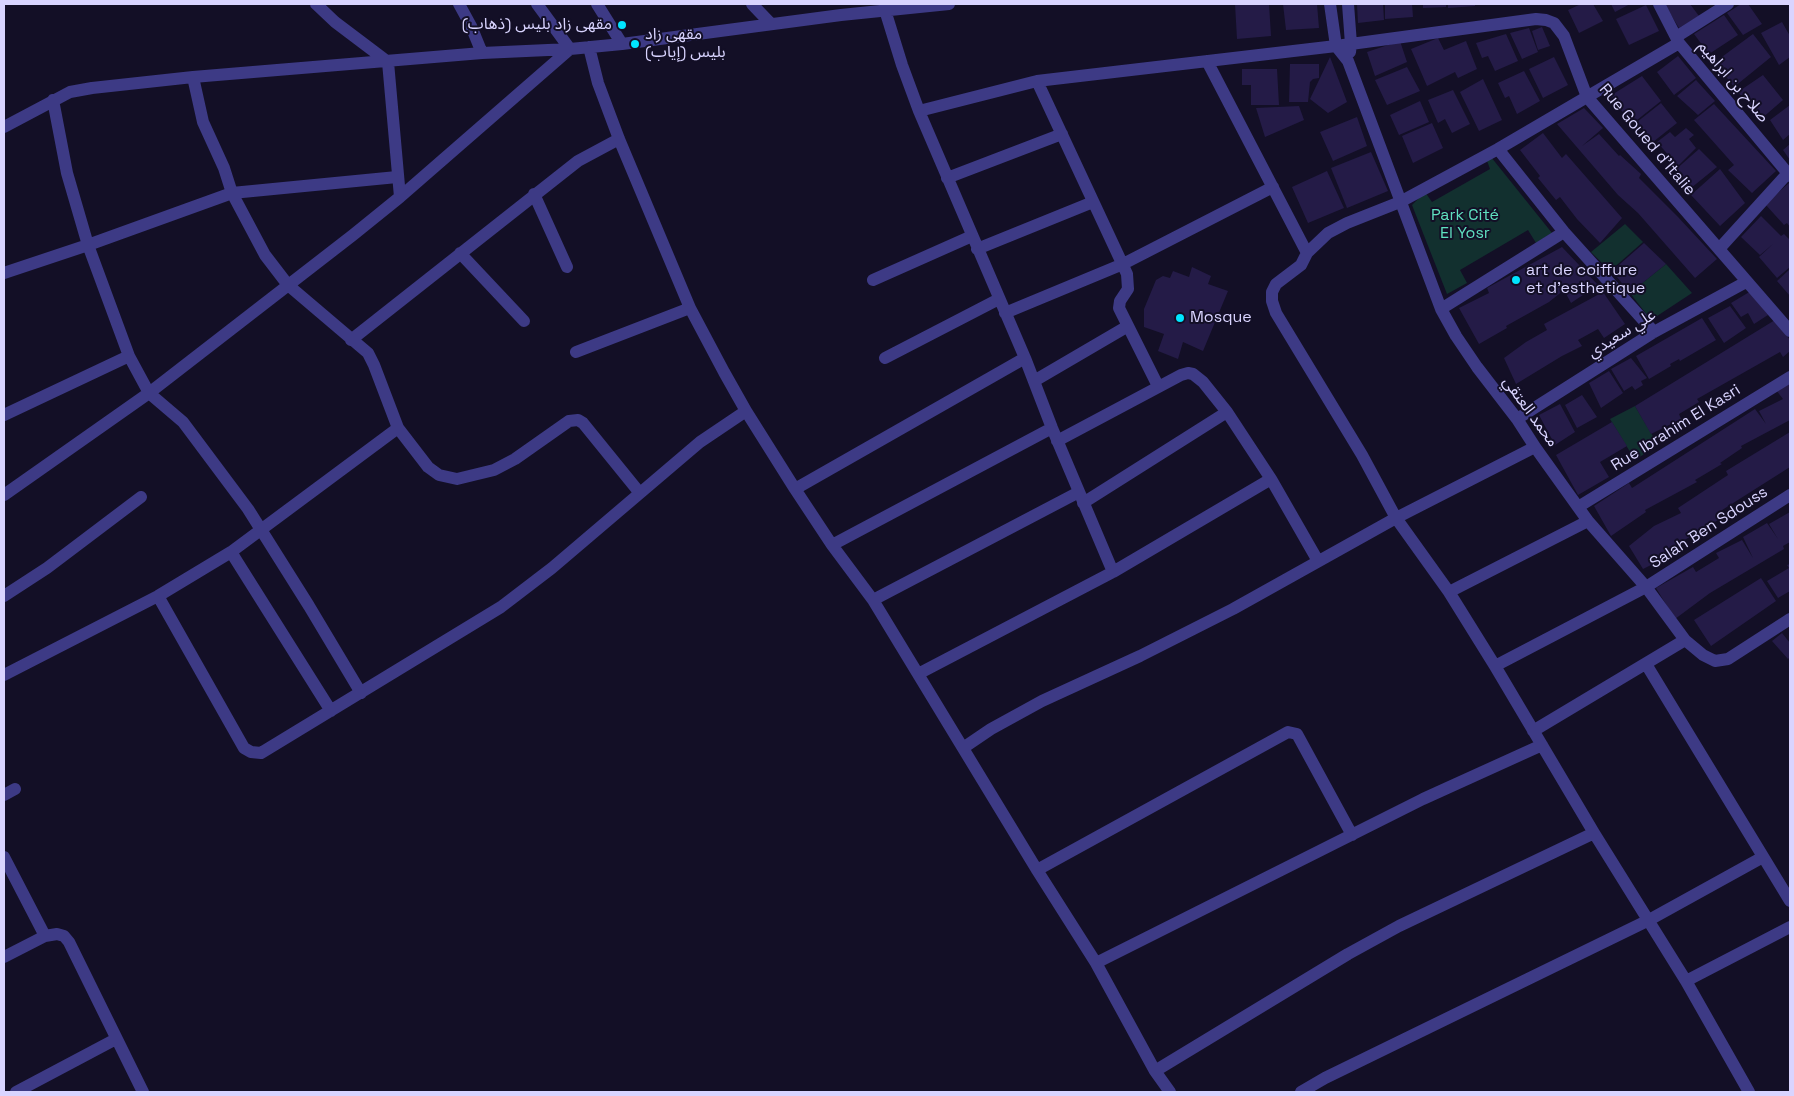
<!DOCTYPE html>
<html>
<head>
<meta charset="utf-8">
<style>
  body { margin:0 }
  #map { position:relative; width:1794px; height:1096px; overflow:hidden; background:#130f26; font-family:"Space Grotesk",sans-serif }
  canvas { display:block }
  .frame { position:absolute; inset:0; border:5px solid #d9d4ff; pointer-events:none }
</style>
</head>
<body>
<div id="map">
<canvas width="1794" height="1096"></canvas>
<div class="frame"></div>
</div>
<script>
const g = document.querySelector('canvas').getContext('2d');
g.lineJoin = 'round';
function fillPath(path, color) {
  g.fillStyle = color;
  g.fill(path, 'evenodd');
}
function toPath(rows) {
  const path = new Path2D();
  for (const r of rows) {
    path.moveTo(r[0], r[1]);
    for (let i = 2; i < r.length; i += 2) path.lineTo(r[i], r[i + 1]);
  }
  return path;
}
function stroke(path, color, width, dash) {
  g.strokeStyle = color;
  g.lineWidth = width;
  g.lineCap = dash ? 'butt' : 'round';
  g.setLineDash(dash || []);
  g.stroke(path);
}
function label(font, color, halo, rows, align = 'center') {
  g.font = font + ' "Space Grotesk","Noto Sans Arabic",sans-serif';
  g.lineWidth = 4;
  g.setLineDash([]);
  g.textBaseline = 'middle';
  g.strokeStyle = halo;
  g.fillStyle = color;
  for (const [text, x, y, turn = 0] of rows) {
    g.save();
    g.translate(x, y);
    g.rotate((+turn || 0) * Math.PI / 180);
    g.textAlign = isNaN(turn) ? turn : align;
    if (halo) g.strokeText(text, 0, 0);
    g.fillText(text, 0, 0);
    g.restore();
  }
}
fillPath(toPath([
  [1491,157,1552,233,1536,243,1528,230,1460,270,1467,283,1447,294,1412,205,1425,192,1432,202,1490,169,1486,158],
  [1625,224,1643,242,1610,271,1591,252],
  [1666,264,1692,293,1651,320,1630,293],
  [1635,406,1658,445,1635,460,1610,419]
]), '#12302f');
fillPath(toPath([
  [1235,4,1269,4,1271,36,1237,39],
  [1283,4,1317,4,1319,28,1286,30],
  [1357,4,1383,4,1384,20,1358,23],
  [1385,4,1412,4,1413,17,1385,19],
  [1423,4,1446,4,1446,7,1423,8],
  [1448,4,1475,4,1475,6,1448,8],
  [1581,4,1593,4,1603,21,1579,33,1568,10],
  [1611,4,1630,4,1615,12],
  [1667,4,1690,4,1699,16,1679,28,1665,5],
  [1741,4,1748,4,1762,24,1743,35,1727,13],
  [1646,5,1659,31,1629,45,1616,19],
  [1724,15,1738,35,1709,54,1694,34],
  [1782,22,1790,36,1790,57,1779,65,1761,33],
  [1542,27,1550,46,1538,50,1532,31],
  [1529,28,1538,52,1522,59,1510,33],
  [1506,34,1518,61,1495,71,1488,56,1482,58,1476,43],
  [1753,34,1771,57,1734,87,1715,62],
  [1438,38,1444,50,1466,41,1477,69,1458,78,1455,72,1427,86,1411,49],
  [1400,41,1407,62,1375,76,1367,52],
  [1678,56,1696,78,1674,95,1657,72],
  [1330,57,1347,102,1328,113,1310,99],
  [1554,57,1568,85,1543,98,1529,69],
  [1290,64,1319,64,1319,78,1313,79,1310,82,1308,102,1289,102],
  [1407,67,1420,91,1387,105,1375,80],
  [1242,69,1277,69,1279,105,1251,105,1251,85,1242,85],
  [1524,71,1540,101,1517,114,1509,96,1505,98,1498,83],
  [1763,75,1783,100,1761,119,1738,92],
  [1642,76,1661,101,1632,124,1610,96],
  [1483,79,1502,120,1479,131,1460,92],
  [1696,80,1715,101,1698,115,1677,96],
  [1453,90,1470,124,1452,133,1445,119,1438,123,1428,100],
  [1420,101,1429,122,1399,135,1390,115],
  [1661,103,1677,123,1653,142,1637,122],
  [1714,104,1776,171,1752,193,1728,170,1734,165,1694,120],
  [1790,105,1790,134,1783,140,1770,120],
  [1299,106,1304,120,1265,137,1256,108],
  [1584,108,1603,128,1582,146,1599,134,1619,156,1620,155,1641,174,1639,178,1678,217,1717,259,1695,278,1638,213,1618,195,1557,124],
  [1357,117,1367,146,1333,161,1320,132],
  [1432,123,1443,148,1413,163,1402,136],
  [1686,128,1694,135,1689,139,1696,148,1678,166,1657,142,1670,132,1675,137],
  [1543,133,1562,158,1566,154,1622,218,1600,243,1577,219,1560,197,1556,200,1538,178,1540,176,1520,150],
  [1790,144,1790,160,1783,150],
  [1699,149,1717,167,1691,188,1674,171],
  [1371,152,1388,191,1347,208,1331,168],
  [1720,169,1745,203,1720,226,1691,195],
  [1327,171,1344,208,1308,223,1292,187],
  [1789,183,1790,185,1790,227,1787,223,1784,225,1765,204],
  [1761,216,1781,236,1784,234,1790,240,1790,267,1777,278,1759,257,1773,244,1760,255,1741,237],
  [1644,243,1666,264,1630,293,1612,271],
  [1562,247,1598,285,1571,303,1564,290,1549,302,1506,326,1507,328,1479,344,1459,308,1489,293,1487,288],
  [1192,267,1211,276,1208,284,1228,291,1203,351,1183,342,1178,359,1158,351,1164,334,1144,327,1144,309,1156,280,1163,276,1170,278,1173,271,1189,277],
  [1790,269,1790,296,1777,281],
  [1751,291,1768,315,1754,324,1748,313,1741,317,1731,303],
  [1603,292,1625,324,1604,338,1598,329,1578,340,1582,346,1562,356,1516,384,1504,358,1526,342,1547,330,1544,324],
  [1730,306,1746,328,1724,343,1708,318],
  [1702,318,1716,340,1680,361,1679,359,1670,364,1671,366,1649,379,1636,356],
  [1775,320,1790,340,1790,351,1783,357,1780,352,1697,399,1699,402,1679,414,1681,419,1651,434,1635,406],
  [1631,358,1647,378,1641,381,1643,385,1635,390,1632,386,1624,391,1611,369],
  [1609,371,1623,393,1601,408,1589,383],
  [1790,382,1790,420,1741,446,1742,448,1720,463,1722,464,1695,480,1697,482,1645,510,1646,512,1611,536,1594,506,1629,483,1632,488,1755,409,1766,424,1759,411,1783,399,1776,390],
  [1582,395,1597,417,1577,428,1565,405],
  [1560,404,1575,432,1555,445,1539,415],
  [1612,422,1627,446,1600,462,1609,477,1578,495,1556,455],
  [1790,432,1790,467,1719,512,1723,517,1668,550,1671,555,1643,569,1629,546,1654,526,1681,513,1678,508,1728,475,1726,471],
  [1790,512,1790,542,1783,546,1784,549,1710,593,1675,619,1656,588,1693,567,1696,572,1719,558,1716,553,1742,540,1753,558,1743,537,1767,523,1778,539,1769,524],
  [1790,564,1790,591,1778,598,1767,581,1789,568,1787,565],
  [1761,578,1776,601,1711,646,1694,620],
  [1782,633,1790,643,1790,657,1788,659,1772,641]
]), '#241b47');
stroke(toPath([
  [316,4,335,22,388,62,400,197],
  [459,4,471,26,482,53],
  [597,4,622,44],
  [752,4,771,24],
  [1330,4,1336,46,1348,61,1441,309,1456,336,1477,367,1517,419,1535,447,1588,521,1646,587,1685,640,1703,655,1715,661,1728,659,1790,619],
  [1348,4,1351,44,1350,52],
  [1659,4,1679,43,1790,176],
  [885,10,902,65,919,111,1025,358,1052,428,1113,572],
  [1676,37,1728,4],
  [1679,43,1498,149,1400,202,1347,223,1328,233,1307,253,1301,265,1276,284,1272,292,1272,301,1276,313,1362,455,1396,518,1449,592,1495,666,1594,833,1686,981,1749,1092],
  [589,47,598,83,619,139,690,308,724,372,746,411,795,489,832,545,873,600,1037,870,1096,963,1155,1071,1170,1092],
  [1207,61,1307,253],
  [193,77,203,122,224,168,232,193,265,255,288,285,368,353,374,365,398,428,428,467,439,475,457,479,494,470,515,459,569,421,578,420,583,423,639,492],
  [1037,81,1127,274,1128,289,1120,301,1119,308,1158,386],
  [53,100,67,173,88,245,129,356,149,393,183,422,248,509,309,606,361,693],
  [919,111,1037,81,1336,46,1536,19,1546,20,1554,23,1564,36,1587,97,1790,331],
  [4,127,70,92,92,88,193,77,482,53,570,49,622,44,841,15,949,4],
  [1498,149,1564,232,1654,332],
  [947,178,1062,134],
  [534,194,567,267],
  [977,249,1093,202],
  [1719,249,1788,173],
  [460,253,524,321],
  [4,273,88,245,232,193,397,177],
  [873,280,972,236],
  [1441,309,1564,232],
  [1005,313,1123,264,1273,187],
  [351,340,578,161,619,139],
  [576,352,690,308],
  [885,358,999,299],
  [1034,381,1128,326],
  [4,415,129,356],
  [1517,419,1654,332,1746,282],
  [1057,441,1181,375,1188,373,1193,374,1203,382,1227,412,1271,479,1318,561],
  [795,489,1025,358],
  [4,495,149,393,353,235,400,197,570,49,537,4],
  [1083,503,1227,412],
  [1578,507,1790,377],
  [832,545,1052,428],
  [231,552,331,711],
  [1449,592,1588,521],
  [4,596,47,568,141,497],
  [158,596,244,748,251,752,261,753,501,607,552,568,700,442,746,411],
  [873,600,1079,492],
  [1646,664,1790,901],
  [1495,666,1646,587,1790,495],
  [918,674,1113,572,1271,479],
  [4,675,158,596,231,552,398,428],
  [1533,731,1685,640],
  [963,748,991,729,1042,701,1140,656,1233,609,1396,518,1535,447],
  [4,795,15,789],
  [4,857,45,936],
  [1037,870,1288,732,1297,734,1352,835],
  [4,957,45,936,57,934,64,936,69,942,143,1092],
  [1096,963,1423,799,1542,745],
  [1686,981,1790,927],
  [1155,1071,1348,954,1399,926,1594,833],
  [16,1092,116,1039],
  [1301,1092,1325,1078,1649,920,1763,857]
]), '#3d3a85', 12);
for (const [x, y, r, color] of [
  [622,25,5,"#00e5ff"],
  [635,44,5,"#00e5ff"],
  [1516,280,5,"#00e5ff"],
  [1180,318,5,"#00e5ff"]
]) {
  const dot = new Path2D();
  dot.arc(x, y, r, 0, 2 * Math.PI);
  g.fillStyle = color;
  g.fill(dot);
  stroke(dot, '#130f26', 2);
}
label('16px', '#d9d4ff', '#130f26', [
  ["مقهى زاد بليس (ذهاب)",612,25,"right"],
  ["مقهى زاد",645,35],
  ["بليس (إياب)",645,53],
  ["art de coiffure",1526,271],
  ["et d'esthetique",1526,289],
  ["Mosque",1190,318]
], 'left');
label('16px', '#d9d4ff', '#130f26', [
  ["صلاح بن ابراهيم",1733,82,50],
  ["Rue Goued d'Italie",1647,140,50],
  ["علي سعيدي",1622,334,-32],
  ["محمد العتقي",1530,412,54],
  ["Rue Ibrahim El Kasri",1676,428,-32],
  ["Salah Ben Sdouss",1709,528,-33]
]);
label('16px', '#5fe0c0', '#130f26', [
  ["Park Cité",1465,216],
  ["El Yosr",1465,234]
]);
</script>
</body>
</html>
